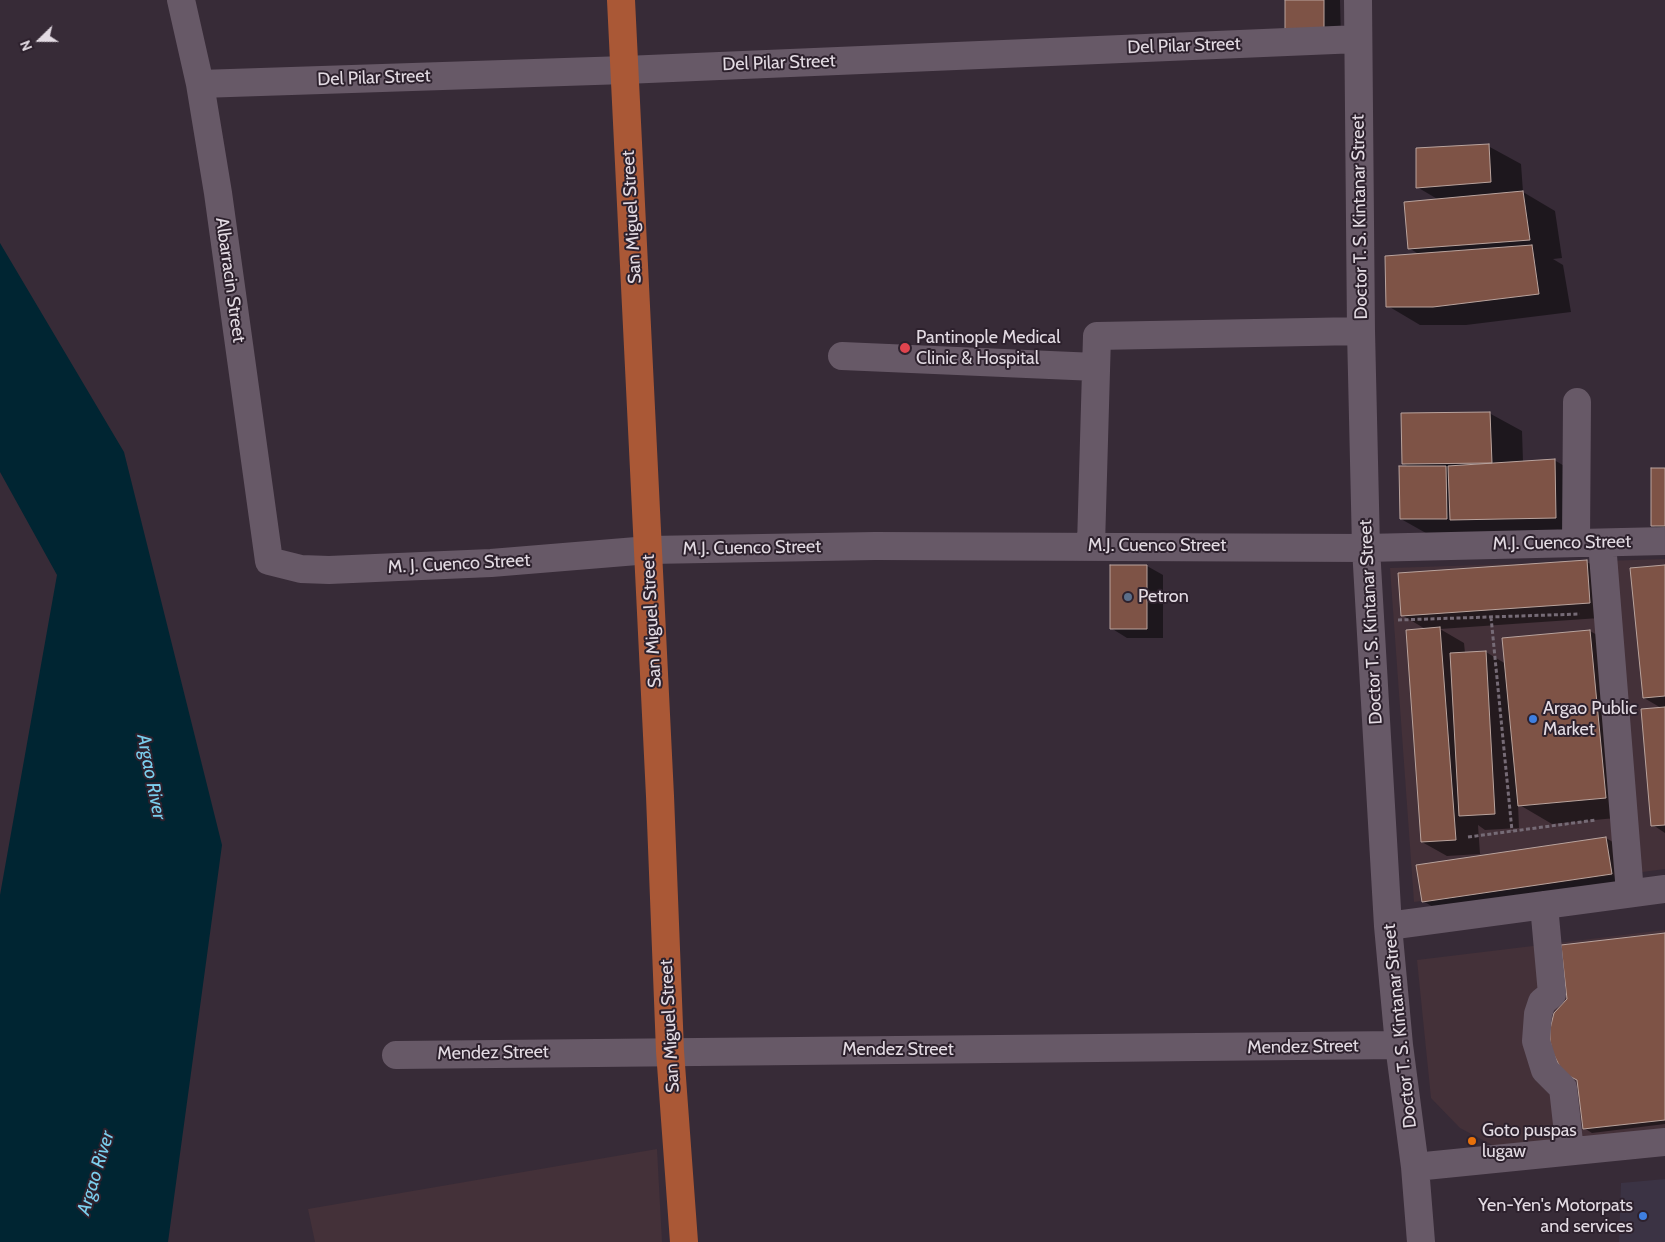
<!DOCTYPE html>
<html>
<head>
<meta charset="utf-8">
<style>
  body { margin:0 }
  #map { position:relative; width:1665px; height:1242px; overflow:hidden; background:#372b37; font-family:Cabin,sans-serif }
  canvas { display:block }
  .north { position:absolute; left:15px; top:15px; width:50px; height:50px; -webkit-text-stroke:4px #2d212d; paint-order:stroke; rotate:248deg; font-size:14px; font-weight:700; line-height:20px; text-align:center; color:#e3dbe3 }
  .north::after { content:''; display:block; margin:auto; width:18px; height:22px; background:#e3dbe3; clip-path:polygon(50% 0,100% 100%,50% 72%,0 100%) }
</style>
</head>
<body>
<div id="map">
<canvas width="1665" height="1242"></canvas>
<div class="north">N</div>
</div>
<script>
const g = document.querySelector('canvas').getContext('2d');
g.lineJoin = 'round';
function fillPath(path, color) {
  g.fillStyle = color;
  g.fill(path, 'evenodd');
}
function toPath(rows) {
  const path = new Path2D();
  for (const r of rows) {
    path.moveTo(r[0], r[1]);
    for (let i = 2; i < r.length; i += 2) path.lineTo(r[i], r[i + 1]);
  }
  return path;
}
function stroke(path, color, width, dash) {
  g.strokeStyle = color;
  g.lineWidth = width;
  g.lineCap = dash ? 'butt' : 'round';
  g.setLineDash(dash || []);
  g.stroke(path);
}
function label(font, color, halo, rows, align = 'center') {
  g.font = font + ' Cabin,sans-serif';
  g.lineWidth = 4;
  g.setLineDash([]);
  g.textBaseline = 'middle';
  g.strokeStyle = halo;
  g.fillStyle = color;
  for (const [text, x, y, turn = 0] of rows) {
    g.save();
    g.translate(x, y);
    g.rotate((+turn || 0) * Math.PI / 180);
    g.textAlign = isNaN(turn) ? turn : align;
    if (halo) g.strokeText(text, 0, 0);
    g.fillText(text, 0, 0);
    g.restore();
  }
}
fillPath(toPath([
  [1665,559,1665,869,1414,902,1390,568],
  [1665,930,1665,1130,1500,1149,1460,1128,1431,1098,1417,960],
  [657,1149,662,1242,315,1242,308,1209]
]), '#443139');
fillPath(toPath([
  [1665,1179,1665,1242,1619,1242,1621,1183]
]), '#3b3344');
fillPath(toPath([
  [0,243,124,452,222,845,168,1242,0,1242,0,895,57,575,0,472]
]), '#002532');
fillPath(toPath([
  [1286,0,1340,0,1341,40],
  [1488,146,1521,164,1523,192,1555,211,1562,258,1553,259,1563,265,1571,312,1466,325,1420,325,1388,306,1420,255,1409,248,1439,200,1417,187],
  [1489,413,1522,431,1523,462,1554,460,1587,479,1588,536,1433,537,1401,519,1410,468,1403,463],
  [1665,469,1665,533,1652,525],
  [1587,562,1611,576,1614,617,1440,629,1464,643,1465,653,1486,652,1506,664,1590,631,1622,649,1637,816,1552,824,1518,804,1519,828,1485,830,1478,825,1480,854,1447,856,1422,842,1427,630,1402,615],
  [1147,566,1163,575,1163,638,1127,638,1111,628],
  [1665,566,1665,833,1653,825,1663,709,1644,698],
  [1606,838,1630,852,1636,888,1447,915,1423,901],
  [1665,934,1665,1124,1592,1133,1584,1128]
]), '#0007');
const building = toPath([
  [1285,0,1324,0,1324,31,1285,31,1285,0],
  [1489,144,1491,182,1416,188,1416,148,1489,144],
  [1523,191,1530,240,1408,249,1404,202,1523,191],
  [1532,245,1539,294,1433,307,1386,307,1385,256,1532,245],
  [1490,412,1492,463,1402,464,1401,413,1490,412],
  [1555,459,1556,518,1450,520,1448,466,1555,459],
  [1399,466,1446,466,1447,519,1400,519,1399,466],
  [1651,468,1665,468,1665,526,1651,526,1651,468],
  [1587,560,1590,603,1401,616,1398,573,1587,560],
  [1110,565,1147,565,1147,629,1110,629,1110,565],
  [1665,565,1665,696,1643,698,1630,568,1665,565],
  [1440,627,1456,840,1421,842,1406,630,1440,627],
  [1590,630,1606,798,1518,806,1502,638,1590,630],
  [1486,651,1495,814,1459,816,1450,653,1486,651],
  [1665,707,1665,825,1651,826,1641,709,1665,707],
  [1606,837,1612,874,1422,902,1416,865,1606,837],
  [1665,933,1665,1120,1583,1129,1577,1080,1569,1076,1559,1065,1552,1051,1550,1040,1550,1029,1554,1013,1567,999,1561,945,1665,933]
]);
fillPath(building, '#7e5346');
stroke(building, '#b9a39d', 1);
stroke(toPath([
  [1491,617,1512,831],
  [1398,620,1580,614],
  [1468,837,1596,820]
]), '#766b76', 3, [4, 2.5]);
stroke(toPath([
  [181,0,200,84,218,193,269,561,301,569,329,570,491,563,649,550,875,546,1366,548,1665,541],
  [1358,0,1361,331,1366,548,1388,926,1399,1045,1415,1167,1421,1242],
  [200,84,625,70,1358,39],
  [842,356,1096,367],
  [1576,542,1577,402],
  [1602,543,1630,893],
  [1091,545,1097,336,1361,331],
  [1544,905,1552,994,1542,1002,1538,1014,1536,1041,1545,1070,1563,1088,1570,1151],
  [1388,926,1665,889],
  [396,1055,1399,1045],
  [1415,1167,1665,1142]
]), '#675967', 28);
stroke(toPath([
  [621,0,660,796,670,1051,684,1242]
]), '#aa5836', 28);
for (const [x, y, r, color] of [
  [905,348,6,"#e0444e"],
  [1128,597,5,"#5c6f8a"],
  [1533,719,5,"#3f7fe0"],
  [1472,1141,5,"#e8710a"],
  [1643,1216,5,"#3f7fe0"]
]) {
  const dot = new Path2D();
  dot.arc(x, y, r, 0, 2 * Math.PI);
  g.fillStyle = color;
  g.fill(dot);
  stroke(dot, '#2d212d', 2);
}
label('18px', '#e3dbe3', '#2d212d', [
  ["Del Pilar Street",1184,46,-2],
  ["Del Pilar Street",779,63,-2],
  ["Del Pilar Street",374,78,-2],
  ["San Miguel Street",632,217,-93],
  ["Doctor T. S. Kintanar Street",1360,217,-91],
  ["Albarracin Street",230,280,82],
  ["M.J. Cuenco Street",1562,543,-1],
  ["M.J. Cuenco Street",1157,546],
  ["M.J. Cuenco Street",752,548,-1],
  ["M. J. Cuenco Street",459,564,-3],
  ["San Miguel Street",652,621,-93],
  ["Doctor T. S. Kintanar Street",1371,622,-93],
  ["San Miguel Street",670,1026,-93],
  ["Doctor T. S. Kintanar Street",1400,1026,-96],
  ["Mendez Street",1303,1047,-1],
  ["Mendez Street",898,1050],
  ["Mendez Street",493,1053,-1]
]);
label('18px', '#e3dbe3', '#2d212d', [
  ["Pantinople Medical",916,338],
  ["Clinic & Hospital",916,359],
  ["Petron",1138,597],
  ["Argao Public",1543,709],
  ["Market",1543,730],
  ["Goto puspas",1482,1131],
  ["lugaw",1482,1152],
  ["Yen-Yen's Motorpats",1633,1206,"right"],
  ["and services",1633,1227,"right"]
], 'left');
label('italic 19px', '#7bceed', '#2d212d', [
  ["Argao River",151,777,79],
  ["Argao River",96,1173,-73]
]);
</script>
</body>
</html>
